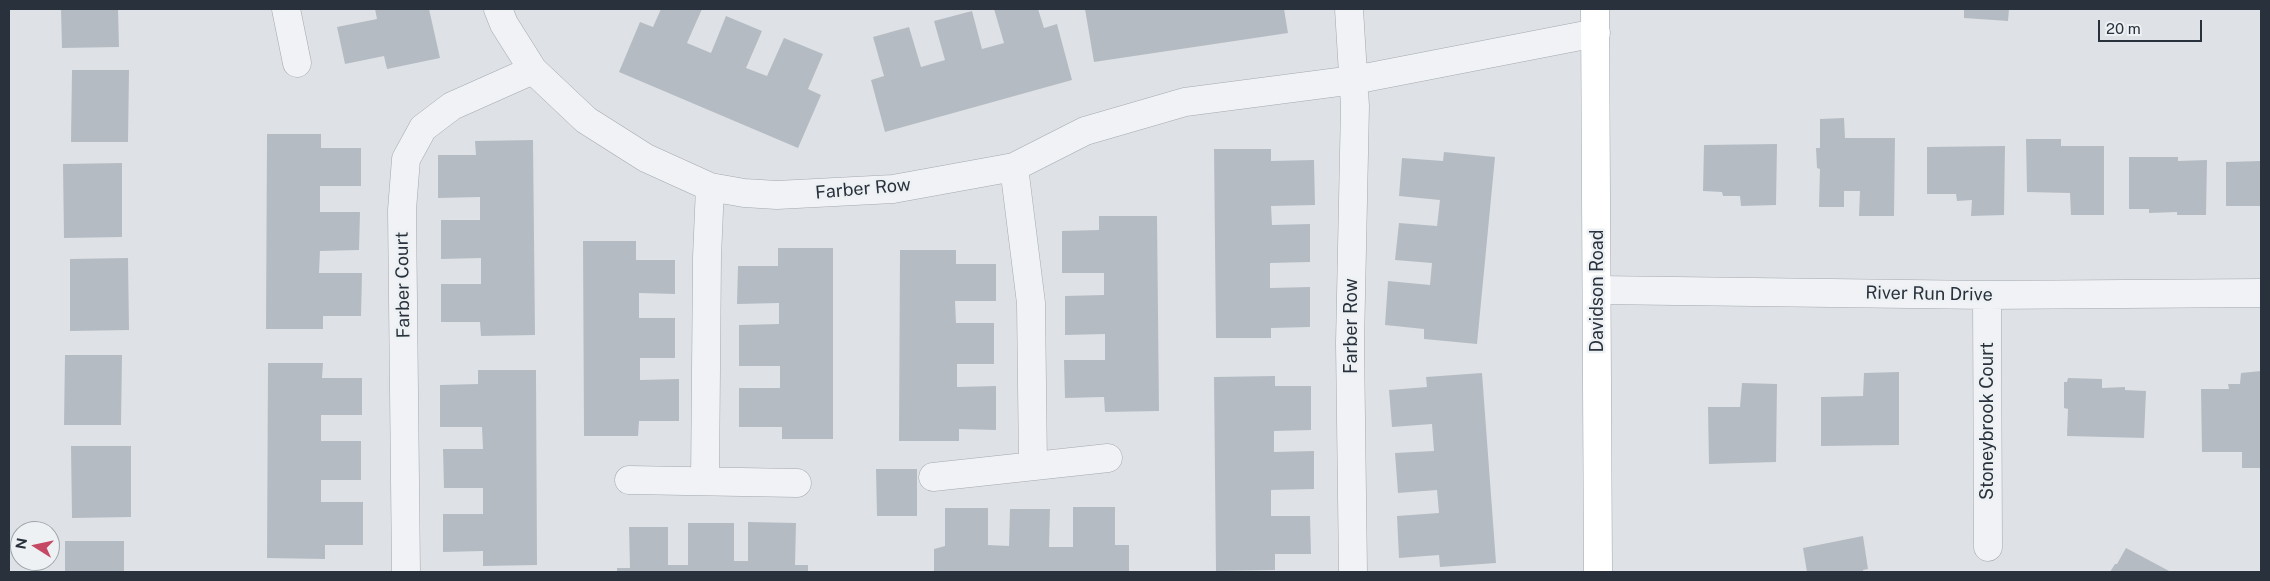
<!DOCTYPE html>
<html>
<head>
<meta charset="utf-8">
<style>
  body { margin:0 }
  #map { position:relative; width:2270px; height:581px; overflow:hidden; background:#dee2e6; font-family:"Public Sans",sans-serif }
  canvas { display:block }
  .frame { position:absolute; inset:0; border:10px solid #28313c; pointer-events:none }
  .north { position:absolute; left:10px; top:521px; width:50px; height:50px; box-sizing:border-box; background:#edf1f4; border:1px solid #9ea4aa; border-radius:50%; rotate:280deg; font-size:14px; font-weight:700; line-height:20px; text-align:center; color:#28313c }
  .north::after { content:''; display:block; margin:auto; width:18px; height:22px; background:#c54965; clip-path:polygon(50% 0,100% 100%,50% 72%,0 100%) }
  .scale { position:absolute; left:2098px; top:20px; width:104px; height:22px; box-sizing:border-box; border:2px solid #28313c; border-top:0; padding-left:6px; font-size:15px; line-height:18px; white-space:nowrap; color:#28313c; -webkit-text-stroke:4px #edf1f4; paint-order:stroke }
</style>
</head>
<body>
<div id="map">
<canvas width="2270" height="581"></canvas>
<div class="frame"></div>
<div class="north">N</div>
<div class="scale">20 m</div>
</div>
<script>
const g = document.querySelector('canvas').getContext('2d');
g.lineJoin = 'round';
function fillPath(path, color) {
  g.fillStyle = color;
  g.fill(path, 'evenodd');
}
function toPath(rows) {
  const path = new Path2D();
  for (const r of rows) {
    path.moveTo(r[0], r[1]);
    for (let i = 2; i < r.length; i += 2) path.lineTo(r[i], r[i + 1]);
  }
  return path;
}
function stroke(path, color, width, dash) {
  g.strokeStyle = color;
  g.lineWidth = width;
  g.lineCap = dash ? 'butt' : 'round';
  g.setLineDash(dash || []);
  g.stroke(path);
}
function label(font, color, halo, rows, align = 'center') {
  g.font = font + ' "Public Sans",sans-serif';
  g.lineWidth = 5;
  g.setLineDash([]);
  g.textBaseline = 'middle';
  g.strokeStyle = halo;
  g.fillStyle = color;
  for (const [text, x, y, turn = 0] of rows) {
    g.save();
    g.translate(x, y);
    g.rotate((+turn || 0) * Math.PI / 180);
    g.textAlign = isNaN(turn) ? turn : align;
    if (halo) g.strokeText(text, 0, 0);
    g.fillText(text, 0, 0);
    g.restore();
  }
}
fillPath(toPath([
  [61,9,118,9,119,47,62,48],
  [375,9,429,9,440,58,387,69,384,56,345,64,337,27,377,19],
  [661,9,702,9,687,43,711,53,726,16,762,31,746,68,767,76,784,38,823,54,808,89,821,95,798,148,619,72,640,22,653,27],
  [994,9,1038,9,1044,28,1057,24,1072,80,885,132,871,80,884,76,873,37,909,27,921,67,945,60,934,21,972,11,982,49,1004,43],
  [1085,9,1284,9,1288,33,1094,62],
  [1964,9,2009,9,2008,21,1964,18],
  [72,70,129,70,128,142,71,142],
  [1844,118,1845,138,1895,138,1894,216,1859,216,1860,191,1844,191,1844,207,1819,207,1820,169,1817,168,1816,148,1820,148,1820,119],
  [267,134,321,134,321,148,361,148,361,186,320,186,320,212,360,212,359,250,320,251,319,273,362,273,361,316,323,316,323,329,266,329],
  [2026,139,2061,139,2061,146,2104,146,2104,215,2071,215,2070,193,2027,192],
  [533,140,535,335,481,336,480,322,441,322,441,284,481,284,481,258,441,259,441,220,480,220,480,197,438,198,438,155,476,155,475,141],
  [1777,144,1776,205,1741,206,1740,196,1723,196,1722,192,1703,191,1704,145],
  [2005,146,2004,215,1971,216,1972,200,1957,201,1956,194,1927,194,1927,147],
  [1214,149,1271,149,1271,161,1314,160,1315,205,1271,206,1272,225,1310,224,1310,262,1270,263,1270,288,1310,287,1310,327,1271,328,1271,338,1216,338],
  [1444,152,1495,157,1477,344,1424,339,1424,329,1385,325,1388,281,1430,285,1432,263,1395,260,1399,223,1437,226,1440,200,1399,196,1402,158,1443,161],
  [2129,157,2178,157,2178,161,2207,160,2206,215,2177,215,2177,212,2149,213,2149,209,2129,209],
  [2261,161,2261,206,2226,206,2226,162],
  [122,163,122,237,64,238,63,164],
  [1099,216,1157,216,1159,411,1105,412,1104,397,1065,398,1064,360,1105,360,1105,334,1065,335,1065,296,1104,295,1104,273,1062,273,1062,231,1099,230],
  [583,241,636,241,636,260,675,260,675,294,639,293,639,318,675,318,675,358,640,358,640,380,679,379,679,421,639,421,638,436,584,436],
  [778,248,833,248,833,439,782,439,782,427,739,427,739,388,780,388,780,366,739,366,739,325,779,324,779,303,737,304,738,266,778,266],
  [900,250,956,250,956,264,996,264,996,301,955,301,956,323,994,323,994,364,957,364,957,387,996,386,996,430,959,429,959,441,899,441],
  [128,258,129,330,70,331,70,259],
  [65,355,122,355,121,425,64,425],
  [268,363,323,363,322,378,362,378,362,415,321,415,321,441,361,441,361,480,321,480,321,502,363,502,363,545,325,545,325,559,267,558],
  [478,370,536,370,537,565,483,566,483,551,443,552,443,514,483,514,483,488,444,488,443,449,483,449,482,427,440,427,440,385,478,384],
  [2261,371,2261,468,2242,468,2242,452,2202,452,2201,389,2229,389,2228,384,2240,384,2241,373],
  [1899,372,1899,445,1821,446,1821,397,1863,396,1864,373],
  [1482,373,1496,563,1440,567,1439,555,1399,558,1397,516,1439,513,1437,490,1398,493,1395,453,1434,451,1432,424,1392,427,1389,390,1427,387,1426,377],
  [1275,376,1275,386,1311,386,1311,430,1274,431,1274,452,1314,451,1314,489,1271,490,1271,516,1310,516,1311,554,1275,554,1275,570,1216,571,1214,377],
  [2068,378,2102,379,2102,388,2125,387,2125,390,2146,391,2144,438,2067,436,2068,409,2064,408,2064,382,2067,382],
  [1742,383,1777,384,1776,462,1709,464,1708,407,1740,407],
  [71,446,131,446,131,517,72,518],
  [876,469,917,469,917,516,877,516],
  [1073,507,1115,507,1115,545,1129,545,1129,572,934,572,934,549,945,546,945,508,988,508,988,545,1009,546,1010,509,1050,509,1049,547,1073,547],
  [748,522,796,523,795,565,808,565,808,572,617,572,617,568,630,568,629,527,668,527,668,565,688,565,688,523,734,523,734,561,748,561],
  [1863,536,1868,569,1863,570,1863,572,1807,572,1803,548],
  [65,541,124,541,124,572,65,572],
  [2126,548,2171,572,2110,572,2115,564,2117,564]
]), '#b5bbc3');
const minor = toPath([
  [286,9,297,63],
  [498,9,504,24,533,70,586,120,646,158,710,187,744,193,777,195,893,189,1014,167,1085,131,1185,102,1354,80,1596,33],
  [1349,9,1355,106,1350,343,1353,572],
  [1014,167,1031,303,1033,466],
  [1597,290,1987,295,2261,293],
  [1987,295,1988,547],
  [933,477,1108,458],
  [629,480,797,483],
  [705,481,707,257,710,187],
  [406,572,402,210,406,159,423,128,452,106,533,70]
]);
const major = toPath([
  [1595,9,1598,572]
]);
stroke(minor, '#a4a9b0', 29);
stroke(major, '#9ea7b1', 29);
stroke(minor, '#f0f2f5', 28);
stroke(major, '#fff', 28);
label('18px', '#28313c', '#edf1f4', [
  ["Farber Row",863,189,-5],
  ["Farber Court",403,285,-91],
  ["Davidson Road",1597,291,-90],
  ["River Run Drive",1929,294,1],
  ["Farber Row",1351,326,-90],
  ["Stoneybrook Court",1987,421,-90]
]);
</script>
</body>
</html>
